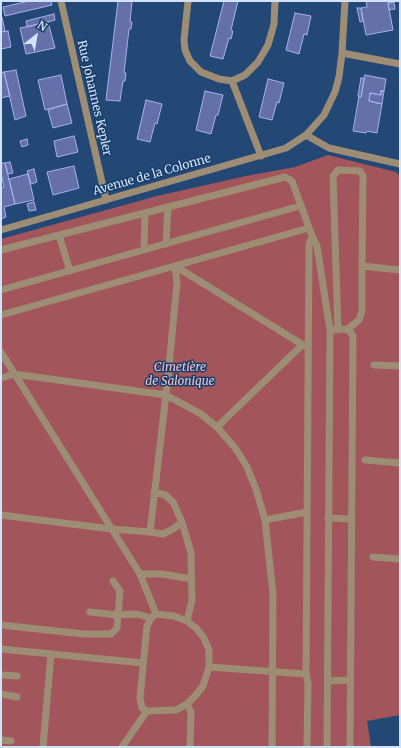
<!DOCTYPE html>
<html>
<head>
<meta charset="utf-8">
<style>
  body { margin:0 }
  #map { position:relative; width:401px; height:748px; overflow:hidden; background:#244876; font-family:Merriweather,serif }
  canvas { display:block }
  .frame { position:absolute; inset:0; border:2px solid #d2e3f9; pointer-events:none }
  .north { position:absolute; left:16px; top:16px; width:40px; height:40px; -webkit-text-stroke:3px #193d6a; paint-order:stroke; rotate:31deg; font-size:11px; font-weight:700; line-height:16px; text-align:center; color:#d2e3f9 }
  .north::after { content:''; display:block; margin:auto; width:14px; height:18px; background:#d2e3f9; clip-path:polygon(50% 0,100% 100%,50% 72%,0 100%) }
</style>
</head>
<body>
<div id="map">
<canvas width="401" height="748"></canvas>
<div class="frame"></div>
<div class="north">N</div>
</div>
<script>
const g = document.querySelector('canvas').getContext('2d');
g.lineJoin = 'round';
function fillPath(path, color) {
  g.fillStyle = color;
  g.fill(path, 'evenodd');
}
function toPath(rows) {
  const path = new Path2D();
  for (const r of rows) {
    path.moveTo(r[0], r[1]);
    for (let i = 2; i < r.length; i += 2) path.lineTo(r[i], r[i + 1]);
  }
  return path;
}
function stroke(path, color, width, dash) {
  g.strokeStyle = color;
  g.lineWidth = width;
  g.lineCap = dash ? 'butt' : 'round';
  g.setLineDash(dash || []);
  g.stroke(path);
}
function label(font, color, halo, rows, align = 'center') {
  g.font = font + ' Merriweather,serif';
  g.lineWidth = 3;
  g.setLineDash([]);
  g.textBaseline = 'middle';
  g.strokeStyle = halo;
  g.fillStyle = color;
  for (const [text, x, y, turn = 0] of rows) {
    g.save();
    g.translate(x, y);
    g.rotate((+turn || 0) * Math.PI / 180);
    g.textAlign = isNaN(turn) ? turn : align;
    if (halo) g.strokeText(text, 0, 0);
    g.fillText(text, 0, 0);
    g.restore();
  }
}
fillPath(toPath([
  [328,155,396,172,400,176,400,715,367,721,371,747,1,747,1,239,157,196,246,176,295,167]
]), '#a2555b');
const building = toPath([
  [29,1,51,1,52,5,5,16,3,7,29,1],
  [118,1,132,1,130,22,132,22,131,29,129,29,124,73,126,73,125,81,123,81,120,101,106,100,118,1],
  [224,1,238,1,231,30,233,31,231,39,229,38,223,59,210,56,224,1],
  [366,1,394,1,394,2,388,3,393,30,366,35,361,8,367,7,366,1],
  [394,2,395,9,389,10,388,3,394,2],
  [357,8,361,8,363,21,360,22,357,8],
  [295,13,311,16,307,35,304,34,299,54,286,50,295,13],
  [54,14,55,20,27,27,26,21,54,14],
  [1,17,2,17,5,31,1,32,1,17],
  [48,22,55,48,26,54,20,28,48,22],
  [8,31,11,47,1,49,1,32,8,31],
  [16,70,26,116,15,120,4,72,16,70],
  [4,72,10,96,1,98,1,73,4,72],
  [61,75,67,104,45,110,38,80,61,75],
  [365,75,386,79,384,91,381,91,381,95,370,93,369,101,382,104,377,133,367,131,366,133,353,131,359,96,361,97,365,75],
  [361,78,364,78,361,97,358,96,361,78],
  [268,79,284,83,279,103,277,102,272,120,259,117,268,79],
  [205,91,223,95,218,115,216,115,211,134,196,130,205,91],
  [381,91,384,91,382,104,369,101,370,93,381,95,381,91],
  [146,100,162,104,157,124,155,123,150,142,137,139,146,100],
  [67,104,72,123,53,128,48,110,67,104],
  [74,136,78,152,57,157,54,141,74,136],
  [27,139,28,145,22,147,20,141,27,139],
  [10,162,13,173,8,174,5,163,10,162],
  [1,163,5,163,15,204,4,207,6,217,1,219,1,188,4,187,1,173,1,163],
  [74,166,79,188,53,195,47,172,74,166],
  [34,169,37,182,31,184,27,171,34,169],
  [28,174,34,200,15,204,9,179,28,174],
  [34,202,36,210,29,211,27,204,34,202]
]);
fillPath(building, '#656fa8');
stroke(building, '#a5b1ef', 1);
stroke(toPath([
  [61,1,106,200],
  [188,1,184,40,185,50,190,61,201,72,219,79,232,81],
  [342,53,400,64],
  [306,135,329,148,400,164],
  [261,156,232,81,245,75,258,62,268,45,274,24,275,1],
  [1,230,286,148,306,135,324,115,335,92,339,77,342,53,345,1],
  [59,235,70,271],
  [166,244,168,207],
  [1,250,285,177,292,181,312,236,317,246,330,330,348,329,359,320,362,311,362,266],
  [144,250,145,213],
  [1,290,300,206],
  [1,315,309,228],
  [348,329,353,336,350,747],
  [338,330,333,176,338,170,360,171,363,176,362,266,400,270],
  [1,352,140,574,156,614],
  [374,365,400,366],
  [1,378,14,374,166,395,201,414,217,427,236,449,247,467,256,489,265,520,273,594,272,747],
  [217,427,302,345],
  [365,460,400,463],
  [154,492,165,495,173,502,182,522,191,553,192,600,187,621],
  [1,515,111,529,150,532,168,377,177,283,175,266,308,348],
  [328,518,351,519],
  [265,520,307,512],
  [150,532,163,534,173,529,182,522],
  [373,557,400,559],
  [140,574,162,574,192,579],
  [90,612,117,615,137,614,151,618],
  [156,614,174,616,187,621,196,628,204,638,209,650,209,667,203,686,196,695,187,704,176,710,147,711,142,708,140,698,147,626,151,618,156,614],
  [1,625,84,634,111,634,117,628,120,591,113,581],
  [1,649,143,663],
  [209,667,306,674,309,245,312,236],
  [306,674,308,683,307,747],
  [1,675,17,676],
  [328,681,350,680],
  [1,694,17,697],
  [187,704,191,712,190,747],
  [1,740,11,741],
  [43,747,51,654],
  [122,747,147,711],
  [327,747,330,330]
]), '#9e8d75', 7);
label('12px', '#d2e3f9', '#193d6a', [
  ["Rue Johannes Kepler",94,98,77],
  ["Avenue de la Colonne",152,175,-16]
]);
label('italic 12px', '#f3c2c4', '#193d6a', [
  ["Cimetière",180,368],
  ["de Salonique",180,382]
]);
</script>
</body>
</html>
